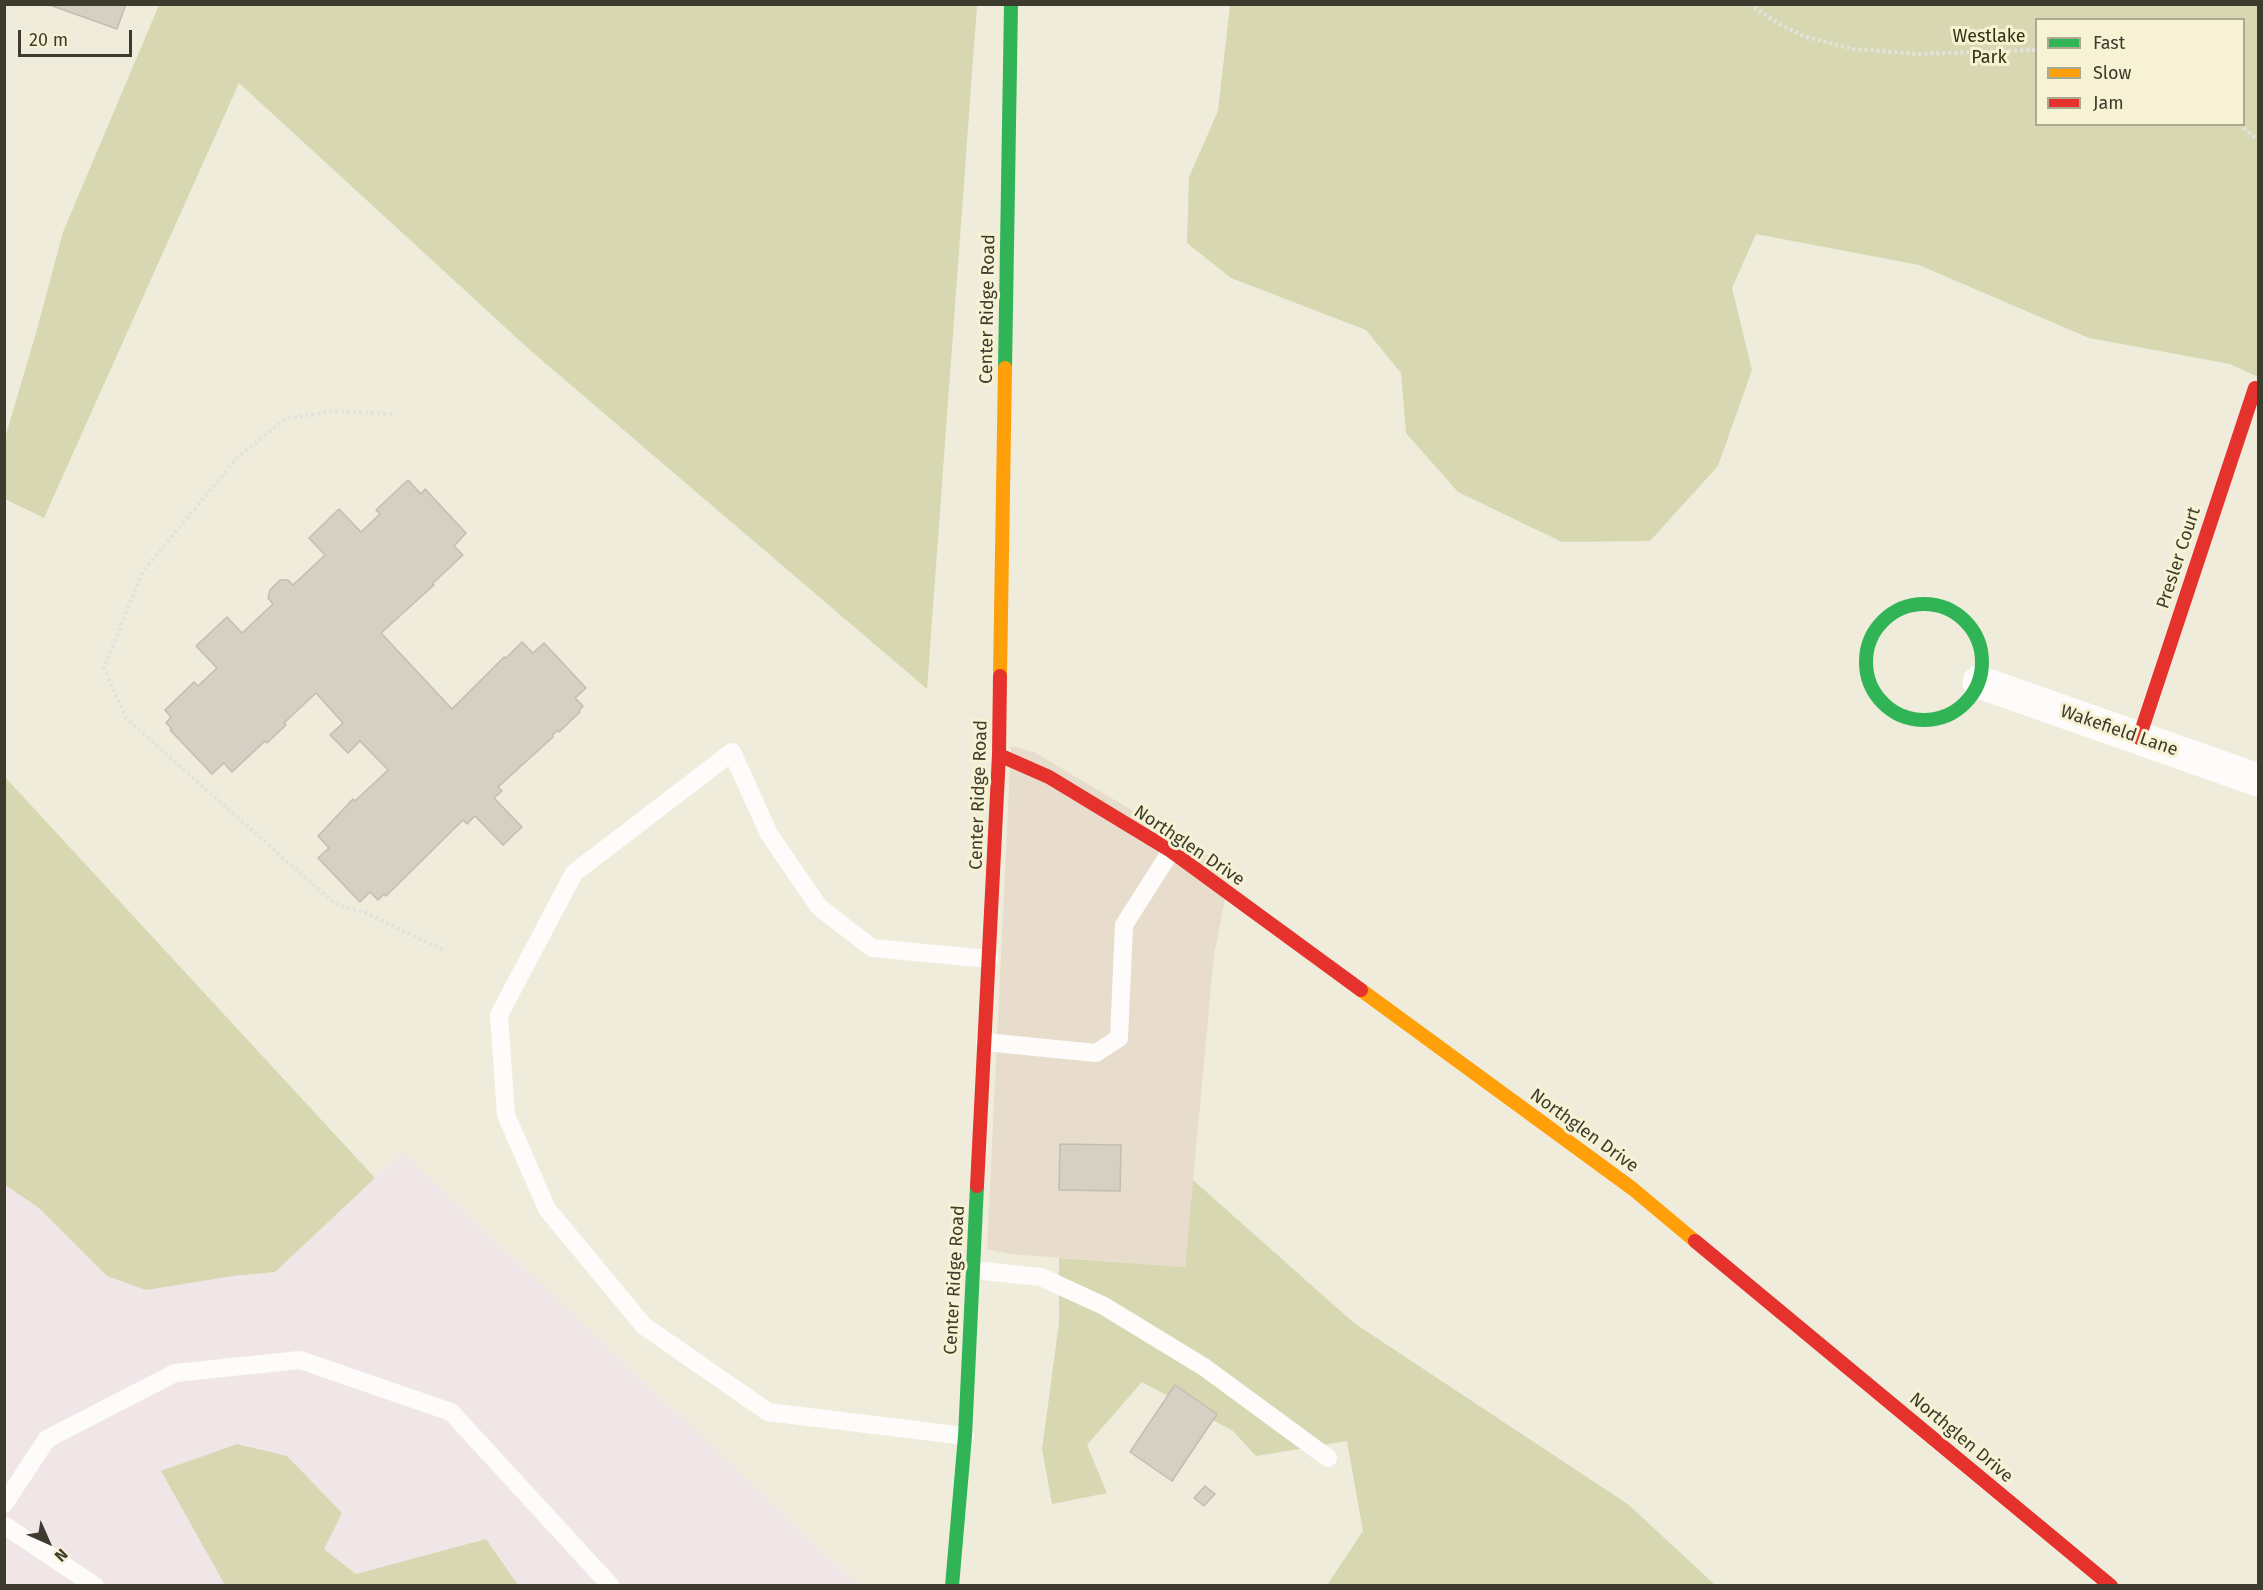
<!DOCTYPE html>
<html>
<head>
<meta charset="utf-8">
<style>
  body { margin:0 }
  #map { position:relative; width:2263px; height:1590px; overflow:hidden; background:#efecdb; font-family:"Fira Sans",sans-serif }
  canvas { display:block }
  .frame { position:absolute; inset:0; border:6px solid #3d3b2e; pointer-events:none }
  .legend { position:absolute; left:2035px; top:18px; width:210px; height:108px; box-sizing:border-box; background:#f7f2d3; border:2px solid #ada991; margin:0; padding:8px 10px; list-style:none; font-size:18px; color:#3d3b2e }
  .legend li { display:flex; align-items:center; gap:12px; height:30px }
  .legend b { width:30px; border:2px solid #ada991 }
  .north { position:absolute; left:18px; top:1512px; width:60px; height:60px; -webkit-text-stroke:4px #f7f2d3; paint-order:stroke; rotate:135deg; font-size:16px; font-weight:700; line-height:24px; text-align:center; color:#3d3b2e }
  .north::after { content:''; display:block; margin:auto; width:21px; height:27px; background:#3d3b2e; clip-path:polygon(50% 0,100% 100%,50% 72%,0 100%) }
  .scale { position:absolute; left:18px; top:30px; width:114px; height:27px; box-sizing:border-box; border:3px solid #3d3b2e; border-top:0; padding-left:8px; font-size:18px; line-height:21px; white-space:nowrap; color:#3d3b2e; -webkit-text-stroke:4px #f7f2d3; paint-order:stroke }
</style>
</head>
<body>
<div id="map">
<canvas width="2263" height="1590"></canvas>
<div class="frame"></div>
<ul class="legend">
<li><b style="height:8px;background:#30b455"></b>Fast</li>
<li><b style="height:8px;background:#ff9f0a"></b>Slow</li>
<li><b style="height:8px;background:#e5322d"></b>Jam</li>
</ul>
<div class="north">N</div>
<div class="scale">20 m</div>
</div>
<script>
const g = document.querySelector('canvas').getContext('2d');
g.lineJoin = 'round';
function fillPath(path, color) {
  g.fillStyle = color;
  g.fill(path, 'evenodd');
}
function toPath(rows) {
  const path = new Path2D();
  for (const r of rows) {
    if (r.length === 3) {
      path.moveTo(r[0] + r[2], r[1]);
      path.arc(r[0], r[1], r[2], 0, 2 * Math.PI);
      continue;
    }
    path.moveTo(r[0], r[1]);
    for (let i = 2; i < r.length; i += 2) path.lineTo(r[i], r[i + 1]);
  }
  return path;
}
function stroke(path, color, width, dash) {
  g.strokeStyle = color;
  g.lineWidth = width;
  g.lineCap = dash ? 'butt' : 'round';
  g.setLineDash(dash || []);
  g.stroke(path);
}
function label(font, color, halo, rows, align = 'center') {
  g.font = font + ' "Fira Sans",sans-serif';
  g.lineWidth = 6;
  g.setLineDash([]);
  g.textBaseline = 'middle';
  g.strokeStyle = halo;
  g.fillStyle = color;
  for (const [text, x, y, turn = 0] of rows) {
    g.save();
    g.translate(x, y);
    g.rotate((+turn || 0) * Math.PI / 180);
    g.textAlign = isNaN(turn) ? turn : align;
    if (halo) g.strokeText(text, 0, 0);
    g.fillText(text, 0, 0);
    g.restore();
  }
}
fillPath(toPath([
  [1011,746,1034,752,1231,869,1214,955,1185,1267,1009,1254,987,1249]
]), '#e8ddcd');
fillPath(toPath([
  [402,1152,858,1585,5,1585,4,1185,39,1208,107,1276,233,1276,275,1272]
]), '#f0e6e8');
fillPath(toPath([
  [159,5,977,5,927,689,531,351,239,83,44,518,5,499,5,438,36,333,63,232],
  [1230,5,2258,5,2258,377,2230,364,2089,338,1919,265,1756,234,1732,288,1752,370,1718,466,1650,541,1562,542,1458,492,1406,433,1401,373,1366,330,1231,278,1187,243,1189,177,1218,111],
  [2036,20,2244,20,2244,124,2036,124],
  [4,776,375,1178,275,1272,233,1276,146,1290,107,1276,39,1208,5,1185],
  [1193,1180,1354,1323,1629,1505,1715,1585,1327,1585,1363,1531,1347,1441,1256,1456,1233,1431,1142,1382,1087,1445,1107,1493,1052,1504,1042,1449,1059,1323,1059,1258,1185,1267],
  [237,1444,287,1456,342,1513,324,1549,356,1574,486,1539,518,1585,225,1585,161,1471]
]), '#d7d8b2');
const building = toPath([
  [47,4,126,4,117,29,47,4],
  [408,480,421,494,425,489,466,533,454,546,463,555,432,584,434,585,381,633,452,709,504,657,506,658,522,642,533,653,544,643,586,688,575,698,583,706,579,711,580,712,559,732,557,730,552,736,553,737,498,787,502,791,494,798,522,827,503,845,475,816,467,824,463,820,386,896,384,894,378,900,370,892,360,902,318,858,329,848,318,836,353,799,355,801,388,770,360,741,348,753,330,735,343,723,316,693,284,723,286,725,267,743,265,741,232,772,224,763,212,774,170,730,172,729,166,723,171,717,165,710,194,682,198,686,217,668,196,646,227,617,242,633,273,604,268,598,270,590,280,580,288,580,293,585,325,555,309,538,339,509,361,532,380,514,376,510,408,480],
  [1060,1144,1121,1145,1120,1191,1059,1190,1060,1144],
  [1175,1385,1217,1414,1172,1481,1130,1452,1175,1385],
  [1205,1486,1215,1494,1204,1506,1194,1498,1205,1486]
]);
fillPath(building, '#d6d0c4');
stroke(building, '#c2bdb1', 1.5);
stroke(toPath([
  [1749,4,1781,25,1806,37,1854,49,1917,54,2036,50],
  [2239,124,2258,140],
  [392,414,332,411,285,419,237,458,143,571,104,668,126,718,335,904,366,913,443,950]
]), '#e3e2dd', 4, [3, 3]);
stroke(toPath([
  [985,1042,1096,1053,1119,1038,1124,925,1171,851],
  [973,1270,1041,1277,1104,1306,1204,1367,1328,1458],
  [965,1436,768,1412,644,1326,547,1209,506,1115,499,1015,574,873,732,752,769,834,819,907,872,948,989,959],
  [4,1504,47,1439,175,1373,300,1360,451,1412,611,1586],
  [4,1525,95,1586]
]), '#fdfcfa', 18);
stroke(toPath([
  [1979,682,2258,780]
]), '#fdfcfa', 33);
stroke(toPath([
  [1005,368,1011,4],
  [1924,662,58],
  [952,1586,965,1436,977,1186]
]), '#30b455', 14);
stroke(toPath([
  [1000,676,1005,368],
  [1361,990,1633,1189,1695,1241]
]), '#ff9f0a', 14);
stroke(toPath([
  [2139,738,2255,388],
  [999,755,1049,777,1171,851,1361,990],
  [977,1186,999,755,1000,676],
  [1695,1241,2111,1586]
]), '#e5322d', 14);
label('18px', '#30310f', '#f7f2d3', [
  ["Westlake",1989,37],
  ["Park",1989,58]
]);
label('18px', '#3d3b2e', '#f7f2d3', [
  ["Center Ridge Road",988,309,-89],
  ["Presler Court",2179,558,-72],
  ["Wakefield Lane",2119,731,19],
  ["Center Ridge Road",979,795,-88],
  ["Northglen Drive",1189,846,34],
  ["Northglen Drive",1584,1131,36],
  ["Center Ridge Road",955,1280,-87],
  ["Northglen Drive",1961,1438,40]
]);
</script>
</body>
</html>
